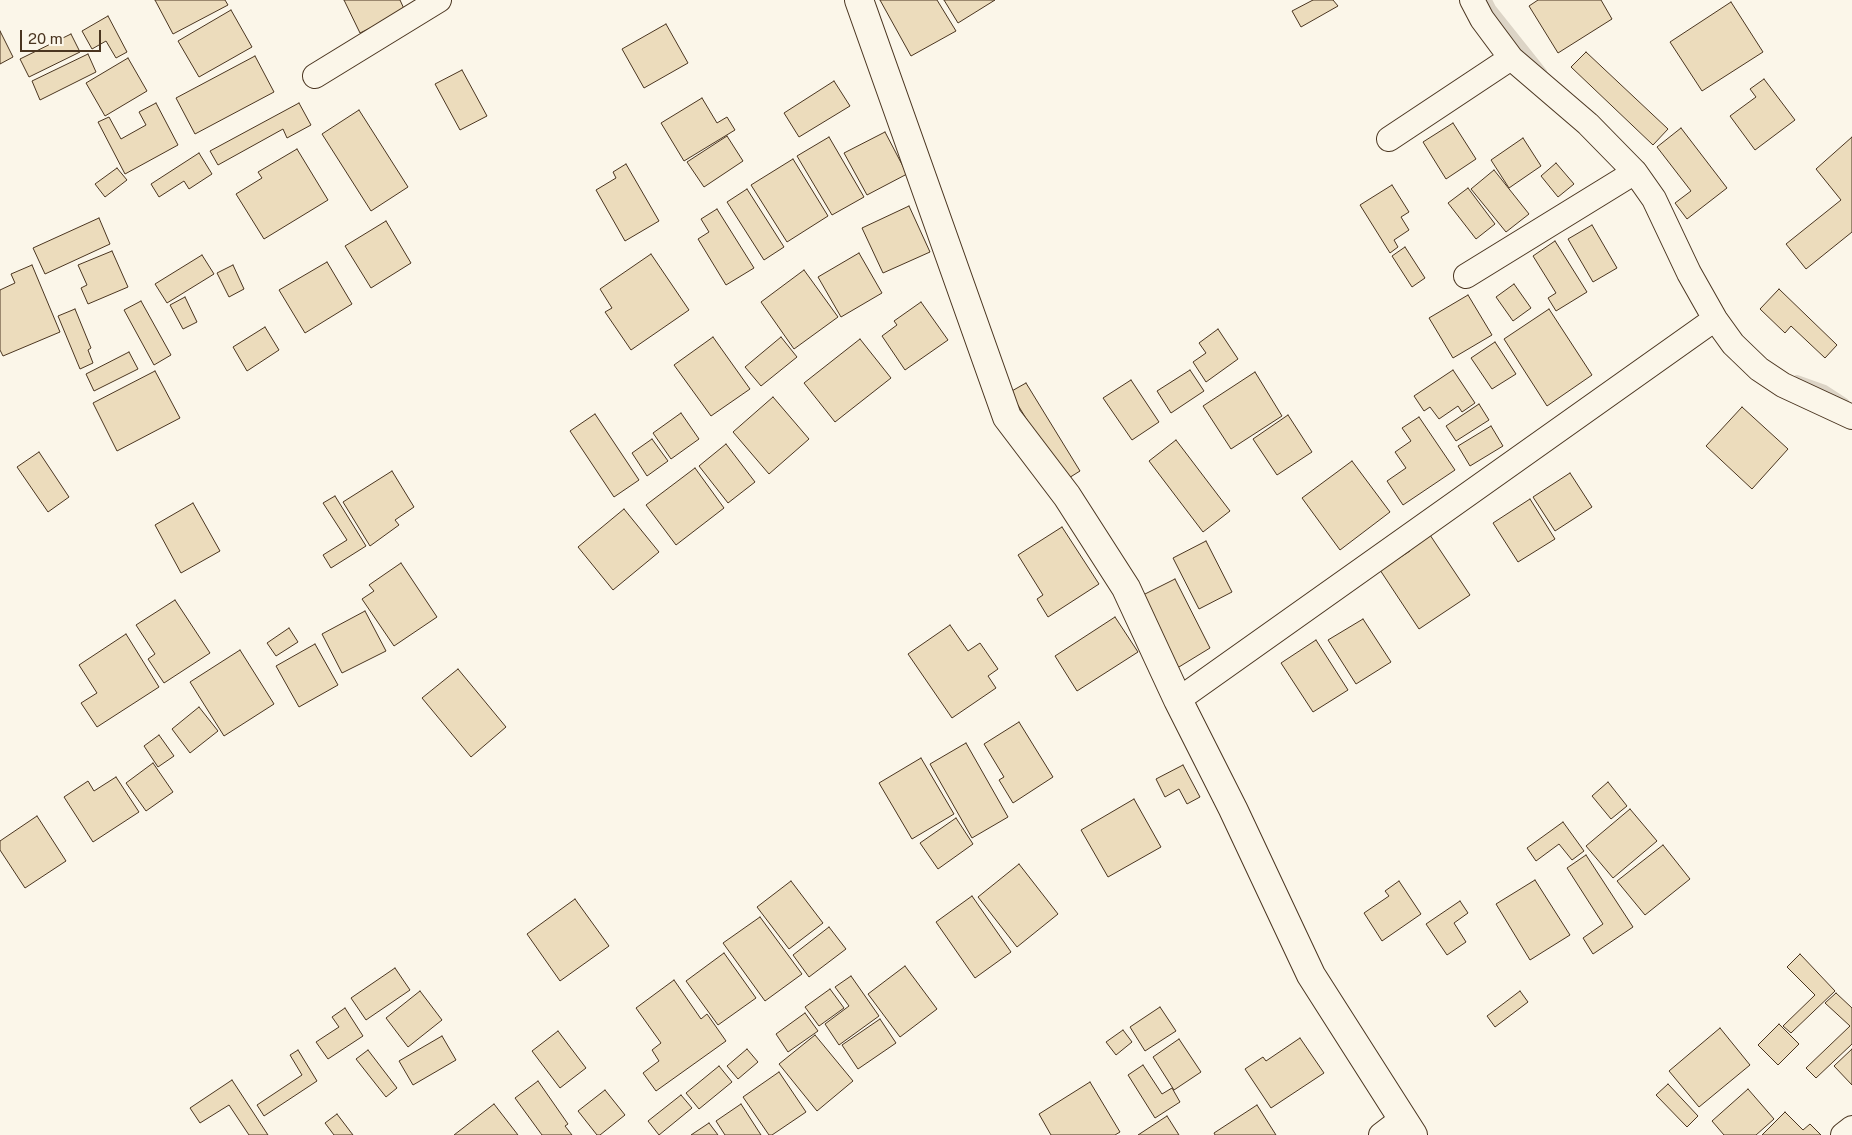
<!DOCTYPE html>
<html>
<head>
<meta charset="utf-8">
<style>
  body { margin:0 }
  #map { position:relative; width:1852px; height:1135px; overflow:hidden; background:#fbf6e9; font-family:"Public Sans",sans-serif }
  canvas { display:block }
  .scale { position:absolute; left:20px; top:30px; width:81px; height:22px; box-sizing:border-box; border:2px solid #4a3520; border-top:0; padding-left:6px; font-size:15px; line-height:18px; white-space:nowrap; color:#4a3520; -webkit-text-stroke:4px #fbf6e9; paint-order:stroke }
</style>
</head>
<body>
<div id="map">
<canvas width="1852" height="1135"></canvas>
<div class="scale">20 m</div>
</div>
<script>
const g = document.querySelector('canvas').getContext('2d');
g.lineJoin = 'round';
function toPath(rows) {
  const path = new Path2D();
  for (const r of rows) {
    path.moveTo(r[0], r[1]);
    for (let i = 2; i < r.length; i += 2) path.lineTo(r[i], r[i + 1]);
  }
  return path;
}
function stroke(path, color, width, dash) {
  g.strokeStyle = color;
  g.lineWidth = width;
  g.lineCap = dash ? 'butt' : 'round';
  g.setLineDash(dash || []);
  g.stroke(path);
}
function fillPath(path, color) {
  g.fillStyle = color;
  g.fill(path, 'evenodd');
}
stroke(toPath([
  [1488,0,1492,8,1543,72],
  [1797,379,1825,389,1845,402]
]), '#dcd4c6', 8);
const building = toPath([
  [155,0,225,0,228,5,173,34,155,0],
  [344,0,400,0,405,11,360,33,344,0],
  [880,0,937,0,956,31,911,56,880,0],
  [944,0,995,0,958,23,944,0],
  [1313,0,1333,0,1338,6,1301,27,1292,11,1313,0],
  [1538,0,1601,0,1612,19,1558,53,1529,6,1538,0],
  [1731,2,1763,52,1702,91,1670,42,1731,2],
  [231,10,252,47,199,77,178,41,231,10],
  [108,16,127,52,116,58,106,41,92,49,82,31,108,16],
  [666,24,688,63,644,88,622,49,666,24],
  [0,31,13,57,0,64,0,31],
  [71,34,80,52,29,77,20,59,71,34],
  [1586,52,1668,129,1653,145,1571,67,1586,52],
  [88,54,96,72,40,100,32,81,88,54],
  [255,56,274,92,195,134,176,98,255,56],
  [128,58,147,91,105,116,86,83,128,58],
  [462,70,487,116,460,130,435,84,462,70],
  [1764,79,1795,120,1755,150,1730,116,1756,97,1750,89,1764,79],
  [834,81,850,106,799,137,784,113,834,81],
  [702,98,717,123,727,117,735,130,684,161,661,123,702,98],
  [156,103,178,145,125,174,98,122,109,117,121,139,146,125,139,112,156,103],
  [299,103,311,125,287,138,283,129,218,165,210,151,299,103],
  [359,110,408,187,371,211,322,134,359,110],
  [1453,123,1476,159,1446,179,1423,142,1453,123],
  [1681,128,1727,188,1687,219,1675,203,1691,191,1657,147,1681,128],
  [885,132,907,174,867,195,844,153,885,132],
  [727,136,743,161,704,187,687,162,727,136],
  [829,137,864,197,832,215,797,156,829,137],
  [1852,137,1852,232,1806,269,1786,244,1841,200,1816,169,1852,137],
  [1523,138,1541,166,1509,188,1491,160,1523,138],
  [297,149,328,200,264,239,236,194,262,178,258,172,297,149],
  [199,153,212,174,189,189,184,181,159,197,151,184,199,153],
  [793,159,828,216,787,242,751,185,793,159],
  [1556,163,1574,184,1558,197,1541,176,1556,163],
  [626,164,659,221,625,241,596,190,616,178,613,172,626,164],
  [117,168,127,180,105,197,95,184,117,168],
  [1494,170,1529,214,1506,232,1471,189,1494,170],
  [1392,185,1409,212,1401,217,1409,230,1394,240,1398,247,1390,253,1360,205,1392,185],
  [1468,188,1495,224,1476,239,1448,203,1468,188],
  [747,189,784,247,764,260,727,202,747,189],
  [909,206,930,252,883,273,862,228,909,206],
  [717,209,754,268,726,285,698,239,709,232,701,219,717,209],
  [99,218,110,244,45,274,33,248,99,218],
  [386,221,411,263,371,288,345,246,386,221],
  [1592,225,1617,268,1593,282,1568,239,1592,225],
  [1555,241,1587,292,1556,311,1548,298,1556,293,1533,256,1555,241],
  [1405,247,1425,278,1412,287,1392,256,1405,247],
  [112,251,128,287,88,304,81,288,87,285,78,265,112,251],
  [859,253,882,293,841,317,818,277,859,253],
  [651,254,689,310,631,350,605,312,612,308,600,289,651,254],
  [202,255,214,274,167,303,155,284,202,255],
  [327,262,352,304,305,333,279,290,327,262],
  [32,265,60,332,3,356,0,350,0,290,15,283,11,274,32,265],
  [233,265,244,289,229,297,217,273,233,265],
  [804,270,838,317,794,349,761,302,804,270],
  [1514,284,1531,308,1513,321,1496,297,1514,284],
  [1779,289,1837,345,1825,358,1791,326,1785,333,1760,309,1779,289],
  [1468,295,1492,335,1453,358,1429,318,1468,295],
  [185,297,197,322,183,329,170,305,185,297],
  [141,301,171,355,154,365,124,310,141,301],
  [921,302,948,340,905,370,882,336,897,325,894,321,921,302],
  [75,309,91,348,88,350,93,363,80,369,58,316,75,309],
  [1549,309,1592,375,1547,406,1504,339,1549,309],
  [265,327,279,350,247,371,233,347,265,327],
  [1218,329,1238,359,1206,382,1193,362,1206,353,1199,343,1218,329],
  [713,337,750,389,711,416,674,365,713,337],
  [781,337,797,357,761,386,745,367,781,337],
  [860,339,891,378,835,422,804,383,860,339],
  [1495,342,1516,374,1492,389,1471,358,1495,342],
  [129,352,138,369,94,391,86,374,129,352],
  [1190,370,1204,391,1171,413,1157,391,1190,370],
  [1453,370,1475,403,1462,412,1458,406,1439,419,1430,407,1424,411,1414,396,1453,370],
  [155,371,180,418,117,451,93,403,155,371],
  [1255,372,1282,416,1231,449,1203,406,1255,372],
  [1131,380,1159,422,1132,440,1103,398,1131,380],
  [1026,383,1080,471,1064,481,1010,392,1026,383],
  [773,397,809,439,769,474,733,432,773,397],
  [1479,404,1489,420,1456,441,1446,426,1479,404],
  [1742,407,1788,449,1752,489,1706,446,1742,407],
  [681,413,699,439,671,459,653,433,681,413],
  [595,414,639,480,614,497,570,431,595,414],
  [1288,415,1312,452,1277,475,1253,439,1288,415],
  [1419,417,1455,470,1403,505,1387,481,1406,468,1395,452,1411,441,1402,428,1419,417],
  [1491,426,1503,446,1470,466,1458,446,1491,426],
  [652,439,668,461,647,476,632,453,652,439],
  [1176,440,1230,511,1203,532,1149,461,1176,440],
  [726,444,755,482,728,503,699,466,726,444],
  [39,452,69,497,48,512,17,467,39,452],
  [1352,461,1390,512,1340,550,1302,498,1352,461],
  [695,468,724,508,676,545,646,505,695,468],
  [392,471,414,507,395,520,399,525,370,546,343,502,392,471],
  [1570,473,1592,507,1555,531,1533,497,1570,473],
  [335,496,366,546,331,568,323,555,347,540,323,503,335,496],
  [1530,499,1555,539,1518,562,1493,523,1530,499],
  [193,503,220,551,181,573,155,525,193,503],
  [624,509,659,552,613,590,578,547,624,509],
  [1062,527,1099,584,1048,617,1037,599,1043,595,1018,555,1062,527],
  [1428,532,1470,595,1419,629,1380,570,1410,551,1407,546,1428,532],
  [1206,541,1232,592,1199,609,1173,558,1206,541],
  [401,563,437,617,394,646,362,599,374,591,369,585,401,563],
  [1175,579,1210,648,1174,670,1133,600,1175,579],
  [175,600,210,653,164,683,148,659,155,654,136,625,175,600],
  [365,611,386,651,342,673,322,634,365,611],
  [1115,617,1138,652,1077,691,1055,656,1115,617],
  [1363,619,1391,662,1356,684,1328,640,1363,619],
  [950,625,968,651,980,643,998,669,988,676,996,688,952,718,908,654,950,625],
  [289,628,298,642,276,656,267,643,289,628],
  [126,634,159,687,97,727,81,703,97,693,79,665,126,634],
  [1316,640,1348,690,1313,712,1281,663,1316,640],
  [315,644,338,685,299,707,276,666,315,644],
  [240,650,274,704,224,736,190,682,240,650],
  [458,669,506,727,471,757,422,698,458,669],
  [199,707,218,731,190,753,172,729,199,707],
  [1019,722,1053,777,1013,803,999,780,1004,777,984,744,1019,722],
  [159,735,174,756,158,767,144,746,159,735],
  [966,743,1008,817,972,838,930,764,966,743],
  [921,758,954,814,912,839,879,783,921,758],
  [153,763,173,792,146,811,126,783,153,763],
  [1183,765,1200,797,1187,804,1179,789,1165,797,1156,779,1183,765],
  [116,777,139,812,93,842,64,797,88,781,94,791,116,777],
  [1608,782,1627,806,1611,819,1592,796,1608,782],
  [1134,799,1161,847,1108,877,1081,830,1134,799],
  [1630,809,1657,841,1613,878,1586,846,1630,809],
  [37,816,66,861,25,888,0,850,0,841,37,816],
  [956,818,973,844,938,869,920,843,956,818],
  [1563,822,1584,851,1572,860,1559,844,1536,861,1527,848,1563,822],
  [1663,845,1690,879,1645,915,1617,881,1663,845],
  [1586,855,1633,927,1593,954,1583,938,1603,924,1567,868,1586,855],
  [1019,864,1058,914,1017,947,978,897,1019,864],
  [1535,880,1570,935,1530,960,1496,904,1535,880],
  [791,881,823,923,789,949,757,907,791,881],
  [1399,881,1421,914,1382,941,1364,913,1389,896,1385,891,1399,881],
  [972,896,1011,952,975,978,936,922,972,896],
  [575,899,609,946,560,981,527,934,575,899],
  [1460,901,1468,913,1454,923,1466,942,1447,955,1426,924,1460,901],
  [760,917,802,974,765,1001,723,943,760,917],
  [829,927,846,949,809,977,793,955,829,927],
  [724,953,756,998,718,1025,686,981,724,953],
  [1800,954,1835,991,1791,1033,1783,1026,1815,995,1787,967,1800,954],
  [905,966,937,1009,900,1037,868,994,905,966],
  [395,968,410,990,366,1020,351,998,395,968],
  [851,976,879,1016,839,1045,825,1024,849,1006,835,987,851,976],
  [674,980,701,1019,707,1014,726,1041,656,1091,643,1073,659,1061,652,1050,661,1043,636,1008,674,980],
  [830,989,844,1008,819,1026,805,1007,830,989],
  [420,991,442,1020,408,1047,386,1018,420,991],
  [1520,991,1528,1002,1495,1027,1487,1016,1520,991],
  [1836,993,1852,1008,1852,1044,1816,1078,1806,1068,1850,1026,1825,1003,1836,993],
  [1160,1007,1176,1031,1145,1051,1130,1027,1160,1007],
  [345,1008,363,1036,328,1059,316,1042,339,1027,332,1017,345,1008],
  [805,1013,818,1031,788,1052,776,1034,805,1013],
  [880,1019,896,1043,858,1069,842,1045,880,1019],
  [1779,1024,1799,1044,1778,1065,1758,1045,1779,1024],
  [1720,1028,1750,1065,1699,1107,1669,1071,1720,1028],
  [1123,1030,1132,1042,1116,1055,1106,1042,1123,1030],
  [558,1031,586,1068,560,1088,532,1051,558,1031],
  [815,1035,853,1081,817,1111,779,1064,815,1035],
  [442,1036,456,1060,413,1085,399,1061,442,1036],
  [1300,1038,1324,1073,1271,1108,1245,1069,1263,1057,1266,1061,1300,1038],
  [1179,1039,1201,1072,1174,1090,1153,1057,1179,1039],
  [747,1049,758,1062,738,1079,727,1066,747,1049],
  [1852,1049,1852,1085,1834,1066,1852,1049],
  [298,1050,317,1081,264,1116,257,1105,302,1075,290,1055,298,1050],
  [368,1050,397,1088,386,1097,356,1059,368,1050],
  [1143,1065,1162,1094,1172,1088,1180,1102,1155,1118,1128,1075,1143,1065],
  [719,1066,732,1082,699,1109,686,1093,719,1066],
  [779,1072,806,1112,772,1135,769,1135,743,1097,779,1072],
  [232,1080,268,1135,249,1135,229,1105,200,1123,190,1108,232,1080],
  [538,1081,568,1124,565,1126,572,1135,542,1135,515,1098,538,1081],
  [1090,1082,1120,1132,1115,1135,1051,1135,1039,1114,1090,1082],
  [1668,1084,1698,1116,1687,1127,1656,1095,1668,1084],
  [1748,1089,1774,1119,1756,1135,1724,1135,1712,1121,1748,1089],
  [605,1090,625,1115,600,1135,597,1135,578,1111,605,1090],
  [681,1095,692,1108,659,1135,648,1121,681,1095],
  [494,1104,518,1135,454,1135,494,1104],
  [741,1104,761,1135,725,1135,716,1121,741,1104],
  [1257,1105,1276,1135,1215,1135,1214,1133,1257,1105],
  [1785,1112,1803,1130,1810,1124,1821,1135,1762,1135,1785,1112],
  [337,1114,353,1135,334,1135,325,1123,337,1114],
  [1167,1116,1179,1135,1138,1135,1167,1116],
  [709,1123,718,1135,691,1135,709,1123]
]);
fillPath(building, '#ecdcbc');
stroke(building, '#4a3520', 1);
const street = toPath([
  [1472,0,1482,19,1511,58,1588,124,1635,172,1654,199,1689,273,1715,319,1733,344,1759,369,1783,385,1852,417],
  [315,76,439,0],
  [1389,139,1511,58],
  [1466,276,1635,172],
  [1178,700,1715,319],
  [1381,1135,1402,1119],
  [1843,1135,1852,1128]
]);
const secondary = toPath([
  [859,0,1007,417,1067,496,1126,588,1178,700,1233,809,1311,975,1413,1135]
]);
stroke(street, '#4a3520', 26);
stroke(secondary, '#4a3520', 30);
stroke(street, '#fbf6e9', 24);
stroke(secondary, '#fbf6e9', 28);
</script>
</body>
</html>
